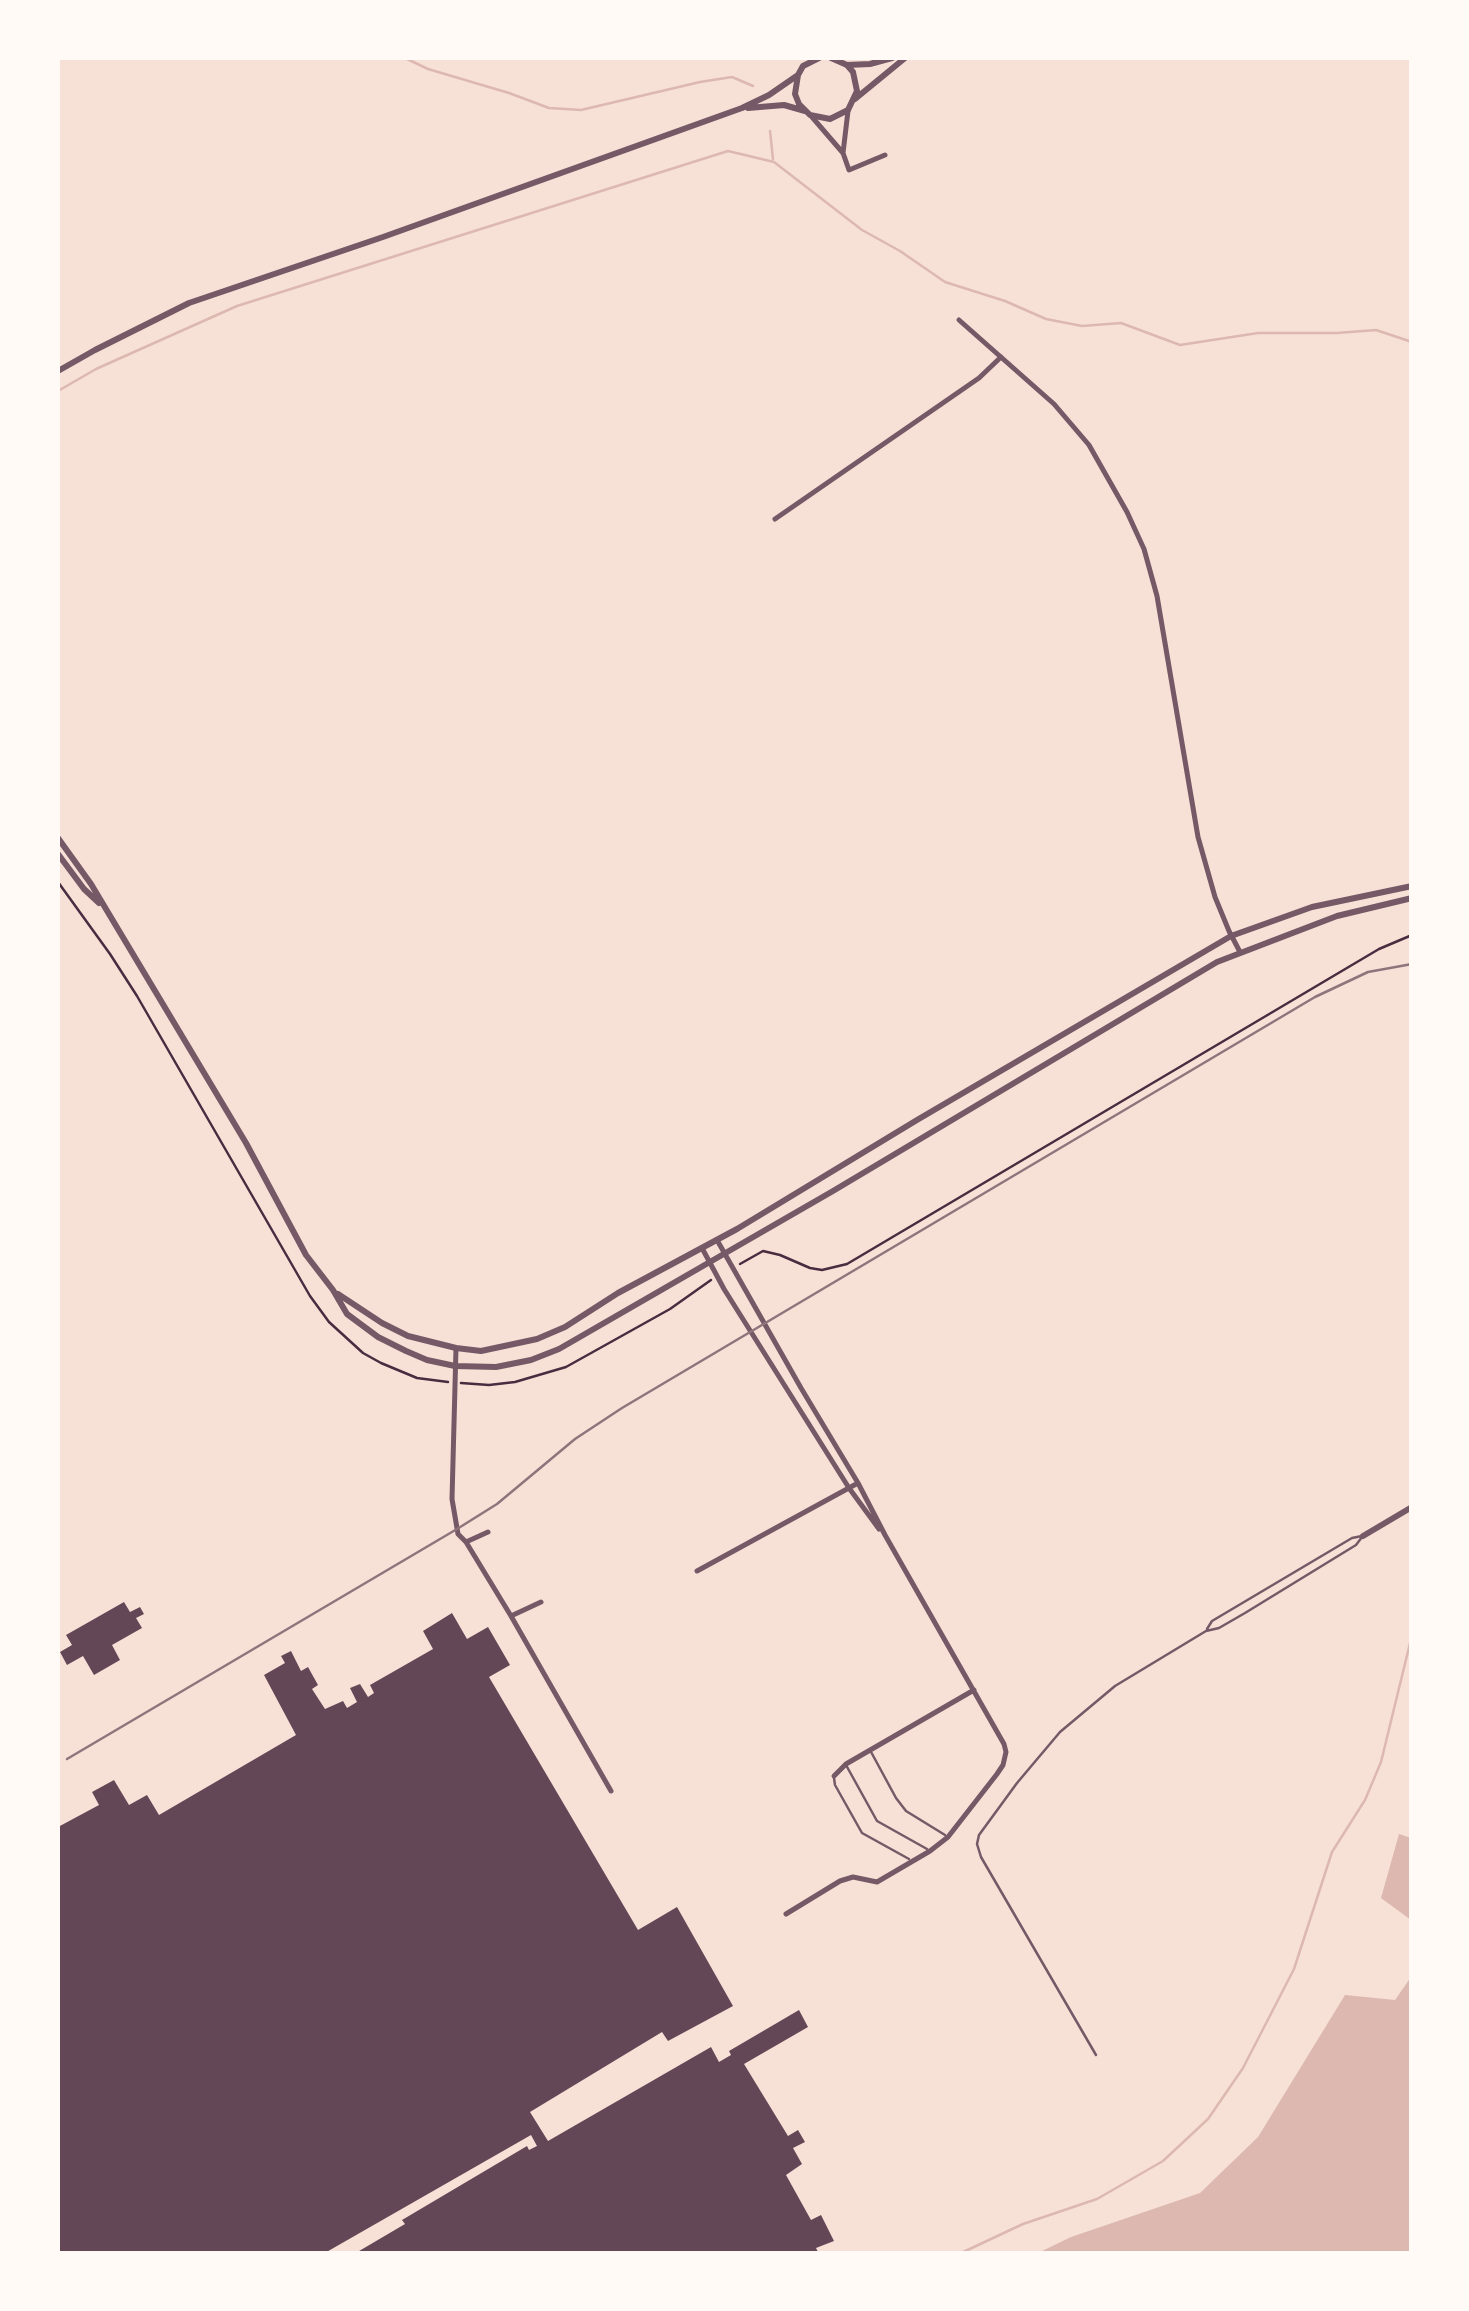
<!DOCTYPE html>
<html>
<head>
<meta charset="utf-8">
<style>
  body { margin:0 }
  #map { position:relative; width:1469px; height:2311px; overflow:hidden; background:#f7e1d7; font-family:"Nunito Sans",sans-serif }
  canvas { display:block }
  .frame { position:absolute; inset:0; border:60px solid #fffaf5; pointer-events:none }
</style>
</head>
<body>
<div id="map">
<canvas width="1469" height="2311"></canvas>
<div class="frame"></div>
</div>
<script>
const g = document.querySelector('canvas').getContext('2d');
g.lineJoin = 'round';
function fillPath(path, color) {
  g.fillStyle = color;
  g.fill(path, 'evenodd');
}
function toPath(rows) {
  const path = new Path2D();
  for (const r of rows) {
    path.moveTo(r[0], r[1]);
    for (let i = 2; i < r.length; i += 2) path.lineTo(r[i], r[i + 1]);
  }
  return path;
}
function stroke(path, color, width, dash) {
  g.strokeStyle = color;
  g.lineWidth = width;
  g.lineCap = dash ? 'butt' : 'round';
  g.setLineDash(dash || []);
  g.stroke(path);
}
fillPath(toPath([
  [1399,1834,1411,1838,1411,1925,1411,1920,1381,1898],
  [1411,1977,1411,2253,1038,2253,1071,2237,1200,2193,1258,2137,1345,1995,1395,2000]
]), '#dcb8b0');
stroke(toPath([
  [405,58,428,69,509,93,549,108,581,110,700,82,732,77,753,86],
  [770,131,773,159],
  [58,391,96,369,237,306,728,151,774,162,862,230,900,251,945,282,1005,301,1046,319,1082,326,1121,323,1180,345,1258,333,1337,333,1376,330,1412,342],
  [959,2254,1023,2224,1097,2199,1163,2161,1208,2119,1243,2068,1294,1969,1332,1852,1365,1800,1381,1762,1412,1635]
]), '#dcb8b0', 2.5);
fillPath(toPath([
  [124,1602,130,1612,140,1607,144,1614,136,1618,142,1628,112,1645,120,1660,94,1675,83,1656,67,1665,60,1652,72,1645,66,1635],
  [452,1613,467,1639,488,1627,510,1665,489,1677,638,1930,677,1907,733,2006,668,2041,662,2032,530,2112,548,2141,711,2047,719,2062,731,2055,729,2051,799,2010,808,2027,744,2064,788,2136,798,2130,805,2142,793,2148,802,2164,786,2175,811,2220,821,2215,834,2241,816,2248,819,2254,354,2254,405,2224,402,2220,527,2146,529,2150,537,2146,531,2135,323,2254,58,2254,58,1827,99,1805,92,1792,114,1780,129,1805,147,1795,159,1815,296,1735,264,1675,285,1663,281,1656,291,1651,301,1671,308,1667,318,1685,312,1689,325,1709,343,1701,347,1708,357,1702,350,1688,360,1684,368,1697,374,1693,370,1685,433,1649,423,1631]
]), '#644757');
stroke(toPath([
  [58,882,110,954,137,996,310,1296,329,1322,363,1353,381,1363,417,1378,448,1382],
  [740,1264,763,1251,780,1255,810,1268,822,1270,847,1264,1379,949,1412,935],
  [461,1383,489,1385,515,1382,566,1367,670,1309,711,1280]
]), '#4a2c40', 2.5);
stroke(toPath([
  [1207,1629,1212,1621,1352,1538,1362,1536],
  [870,1750,896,1798,906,1811,945,1835],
  [846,1765,877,1821,927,1849],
  [834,1778,835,1785,862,1833,909,1859],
  [1096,2055,981,1857,977,1844,979,1835,1017,1783,1060,1732,1115,1686,1206,1631,1219,1628,1245,1613,1356,1545,1362,1537]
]), '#755966', 2.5);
stroke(toPath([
  [812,117,843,153,849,170,885,155],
  [843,153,848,111],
  [959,320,1054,404,1089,445,1127,512,1144,549,1157,596,1198,837,1215,897,1229,931,1240,952],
  [775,519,979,378,1001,357],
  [717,1240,801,1388,858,1483,885,1535,1004,1744,1006,1752,1003,1765,997,1774,948,1837,930,1851,877,1882,853,1877,840,1881,786,1914],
  [702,1248,724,1289,849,1488,879,1529],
  [456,1348,452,1499,458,1534,466,1542,511,1616,611,1791],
  [466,1542,488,1532],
  [697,1571,858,1483],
  [511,1616,541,1602],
  [834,1776,846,1764,974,1690]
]), '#755966', 5);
stroke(toPath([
  [819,58,803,66,798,75,795,94,799,104,810,115,830,119,848,110,857,91,853,72,847,65,831,58],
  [847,65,870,64,892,58],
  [855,99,905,58],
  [748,108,784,105,805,111],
  [58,371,95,350,189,303,383,237,742,108,769,95,798,75],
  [58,838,91,884,246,1143,306,1255,333,1290,347,1314,378,1337,406,1351,427,1360,455,1366,496,1367,531,1360,559,1349,833,1191,1217,962,1337,916,1412,898],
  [58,854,84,889,99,903],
  [338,1294,382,1323,408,1336,456,1348,481,1351,537,1339,565,1327,618,1293,737,1229,917,1120,1231,936,1312,907,1412,886],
  [1363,1536,1412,1507]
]), '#755966', 6);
stroke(toPath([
  [67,1759,457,1529,497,1504,575,1439,622,1408,1315,997,1368,972,1412,964]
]), '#8f747c', 2.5);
</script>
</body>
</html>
